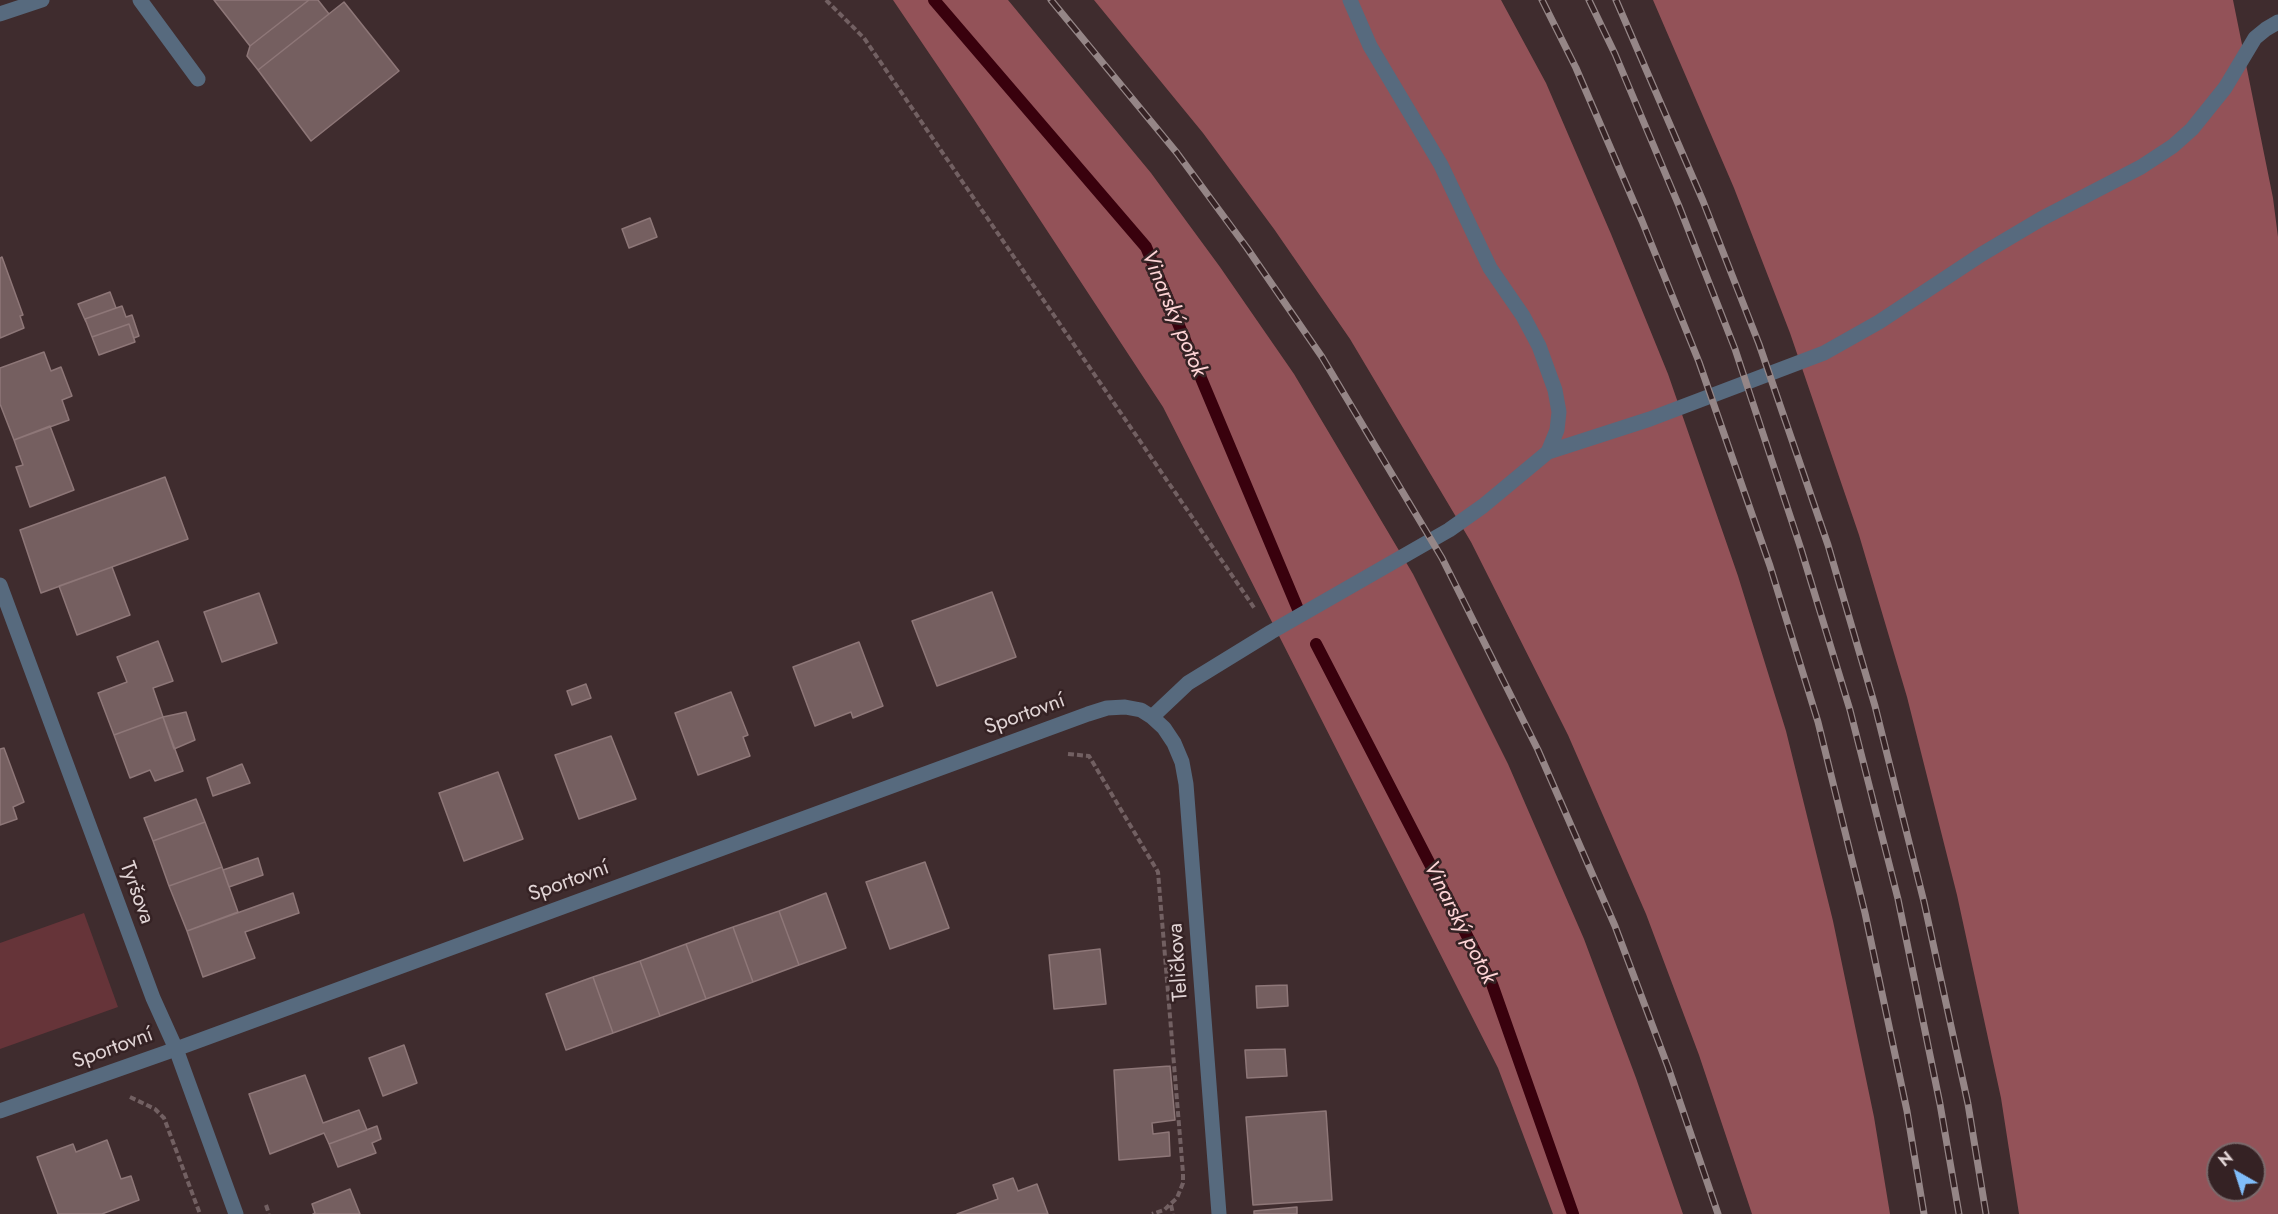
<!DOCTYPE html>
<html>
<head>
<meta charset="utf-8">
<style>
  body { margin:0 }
  #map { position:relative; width:2278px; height:1214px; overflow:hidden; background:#3f2c2e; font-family:Jost,sans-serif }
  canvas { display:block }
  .north { position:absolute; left:2206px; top:1142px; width:60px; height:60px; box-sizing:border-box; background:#352224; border:2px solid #7a696b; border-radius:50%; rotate:321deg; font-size:16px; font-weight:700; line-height:24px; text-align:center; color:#e1d4d5 }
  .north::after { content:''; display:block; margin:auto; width:21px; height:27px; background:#80bdfa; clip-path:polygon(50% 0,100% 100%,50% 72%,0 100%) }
</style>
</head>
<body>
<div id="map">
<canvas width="2278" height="1214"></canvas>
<div class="north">N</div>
</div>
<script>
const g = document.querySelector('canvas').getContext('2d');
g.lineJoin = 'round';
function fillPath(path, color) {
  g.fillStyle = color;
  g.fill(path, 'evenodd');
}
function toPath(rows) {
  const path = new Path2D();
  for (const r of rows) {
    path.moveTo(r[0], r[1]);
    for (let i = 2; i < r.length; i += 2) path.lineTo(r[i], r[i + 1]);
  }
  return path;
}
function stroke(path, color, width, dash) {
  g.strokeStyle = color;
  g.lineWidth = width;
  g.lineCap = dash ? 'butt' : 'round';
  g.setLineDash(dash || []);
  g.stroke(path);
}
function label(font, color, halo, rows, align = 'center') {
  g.font = font + ' Jost,sans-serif';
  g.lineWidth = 5;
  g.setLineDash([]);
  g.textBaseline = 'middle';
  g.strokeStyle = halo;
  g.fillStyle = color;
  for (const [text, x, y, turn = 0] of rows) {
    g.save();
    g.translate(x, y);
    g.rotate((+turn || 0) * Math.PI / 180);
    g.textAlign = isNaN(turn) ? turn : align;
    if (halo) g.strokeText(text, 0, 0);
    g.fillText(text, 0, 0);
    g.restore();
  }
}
fillPath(toPath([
  [84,913,118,1007,0,1049,0,943]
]), '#663439');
fillPath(toPath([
  [893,0,1008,0,1151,173,1220,267,1294,374,1413,574,1508,764,1584,939,1636,1078,1683,1214,1553,1214,1498,1068,1163,407,973,118],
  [1094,0,1501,0,1546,83,1611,234,1668,374,1738,576,1786,731,1833,921,1874,1117,1890,1214,1752,1214,1699,1055,1646,914,1568,735,1471,542,1350,339,1274,229,1203,133],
  [1653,0,2233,0,2273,198,2278,237,2278,1214,2019,1214,2001,1098,1957,895,1907,697,1859,535,1790,333,1734,188],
  [2218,1154,2254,1154,2254,1190,2218,1190]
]), '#935258');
stroke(toPath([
  [934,0,1146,247,1300,614],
  [1316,644,1492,984,1573,1214]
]), '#39010d', 12);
const building = toPath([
  [214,0,309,0,250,46,214,0],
  [309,0,318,0,329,14,258,70,247,56,250,46,309,0],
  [344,2,399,71,311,141,258,70,344,2],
  [650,218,657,237,629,248,622,229,650,218],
  [2,257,23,315,20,316,24,328,0,338,0,258,2,257],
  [110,292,116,308,85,319,86,322,78,304,110,292],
  [122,306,126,317,132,315,139,336,134,338,129,324,92,337,85,319,122,306],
  [129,324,135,342,99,355,92,337,129,324],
  [44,352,51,371,61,367,72,396,62,400,69,420,14,440,0,404,0,368,44,352],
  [50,426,74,490,30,507,16,467,23,465,14,440,50,426],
  [165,477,188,539,41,593,20,530,165,477],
  [112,567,130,615,77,635,59,586,112,567],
  [992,592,1016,657,937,686,912,621,992,592],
  [259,593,277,643,222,662,204,612,259,593],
  [158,641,173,681,153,688,163,717,114,735,98,693,127,682,117,657,158,641],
  [859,642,883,706,853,718,851,712,815,726,793,667,859,642],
  [586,684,591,698,572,705,567,691,586,684],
  [731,692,748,735,743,737,750,756,698,775,675,713,731,692],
  [186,712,195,740,174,749,163,717,186,712],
  [163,717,183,771,155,781,150,770,130,778,114,735,163,717],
  [611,736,636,799,579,819,555,755,611,736],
  [4,748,24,802,13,807,17,819,0,825,0,749,4,748],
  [242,764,250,783,213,796,207,778,242,764],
  [498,772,523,839,464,861,439,793,498,772],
  [196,799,205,822,153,841,144,818,196,799],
  [205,822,222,867,169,886,153,841,205,822],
  [258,858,263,875,229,887,223,870,258,858],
  [925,862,949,928,890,949,866,882,925,862],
  [222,867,238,912,187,931,169,886,222,867],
  [293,893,299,913,245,932,255,958,203,977,187,931,293,893],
  [826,893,846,948,799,965,779,911,826,893],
  [779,911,799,965,753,982,733,927,779,911],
  [733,927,753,982,706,999,686,944,733,927],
  [686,944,706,999,660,1016,640,961,686,944],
  [1100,949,1106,1004,1054,1009,1049,955,1100,949],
  [640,961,660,1016,613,1033,593,977,640,961],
  [593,977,613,1033,566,1050,546,994,593,977],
  [1287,985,1288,1006,1257,1008,1256,986,1287,985],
  [404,1045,417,1083,383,1096,369,1058,404,1045],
  [1285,1049,1287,1076,1247,1078,1245,1050,1285,1049],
  [1170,1066,1175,1120,1152,1123,1153,1134,1169,1132,1170,1156,1119,1160,1114,1070,1170,1066],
  [305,1075,323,1123,359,1110,367,1130,329,1144,324,1133,270,1154,249,1094,305,1075],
  [1326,1111,1332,1200,1253,1205,1246,1117,1326,1111],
  [377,1126,381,1139,372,1143,376,1153,338,1167,329,1144,377,1126],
  [107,1140,121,1179,131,1176,139,1200,102,1214,58,1214,37,1157,73,1144,76,1152,107,1140],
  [1013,1178,1018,1191,1037,1184,1048,1214,957,1214,998,1199,993,1185,1013,1178],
  [350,1189,360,1214,313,1214,315,1213,312,1204,350,1189],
  [1297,1207,1297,1214,1254,1214,1254,1211,1297,1207]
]);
fillPath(building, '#755f60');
stroke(building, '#8e7778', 1.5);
stroke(toPath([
  [826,0,864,38,1255,609],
  [1068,754,1089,756,1158,872,1183,1173,1183,1183,1177,1198,1164,1210,1152,1214],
  [130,1097,155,1109,164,1118,200,1214],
  [266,1205,269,1214],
  [1171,1205,1173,1214]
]), '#726062', 4, [6, 3]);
stroke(toPath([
  [140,0,198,79],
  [1350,0,1370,46,1441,165,1490,268,1523,316,1539,346,1555,390,1559,412,1557,430,1548,452],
  [0,14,42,0],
  [0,585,153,998,176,1049,236,1214],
  [1152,717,1188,683,1271,632,1449,530,1483,506,1548,452,1650,419,1824,353,1879,322,1982,254,2041,219,2141,167,2173,146,2192,129,2225,88,2255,38,2266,29,2278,22],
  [0,1111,176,1049,1088,714,1107,708,1125,707,1141,710,1152,717,1164,728,1174,743,1182,762,1186,784,1219,1214]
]), '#576a7e', 15);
const rail = toPath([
  [1051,0,1177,153,1247,248,1322,357,1442,558,1538,750,1615,926,1668,1067,1718,1214],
  [1542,0,1576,68,1642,221,1699,362,1770,566,1818,722,1865,913,1907,1111,1924,1214],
  [1589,0,1615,54,1679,206,1735,349,1801,549,1850,710,1898,899,1940,1104,1959,1214],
  [1616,0,1703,201,1759,344,1828,545,1875,706,1924,902,1968,1104,1986,1214]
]);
stroke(rail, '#958687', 7);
stroke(rail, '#352224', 4.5, [14]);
label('21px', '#e1d4d5', '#352224', [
  ["Sportovní",1025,715,-20],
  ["Sportovní",569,882,-20],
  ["Tyršova",136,893,70],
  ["Teličkova",1179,962,-94],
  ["Sportovní",113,1049,-20]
]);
label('italic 22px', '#fed4d6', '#352224', [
  ["Vinarský potok",1173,314,67],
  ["Vinarský potok",1459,923,63]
]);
</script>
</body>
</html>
